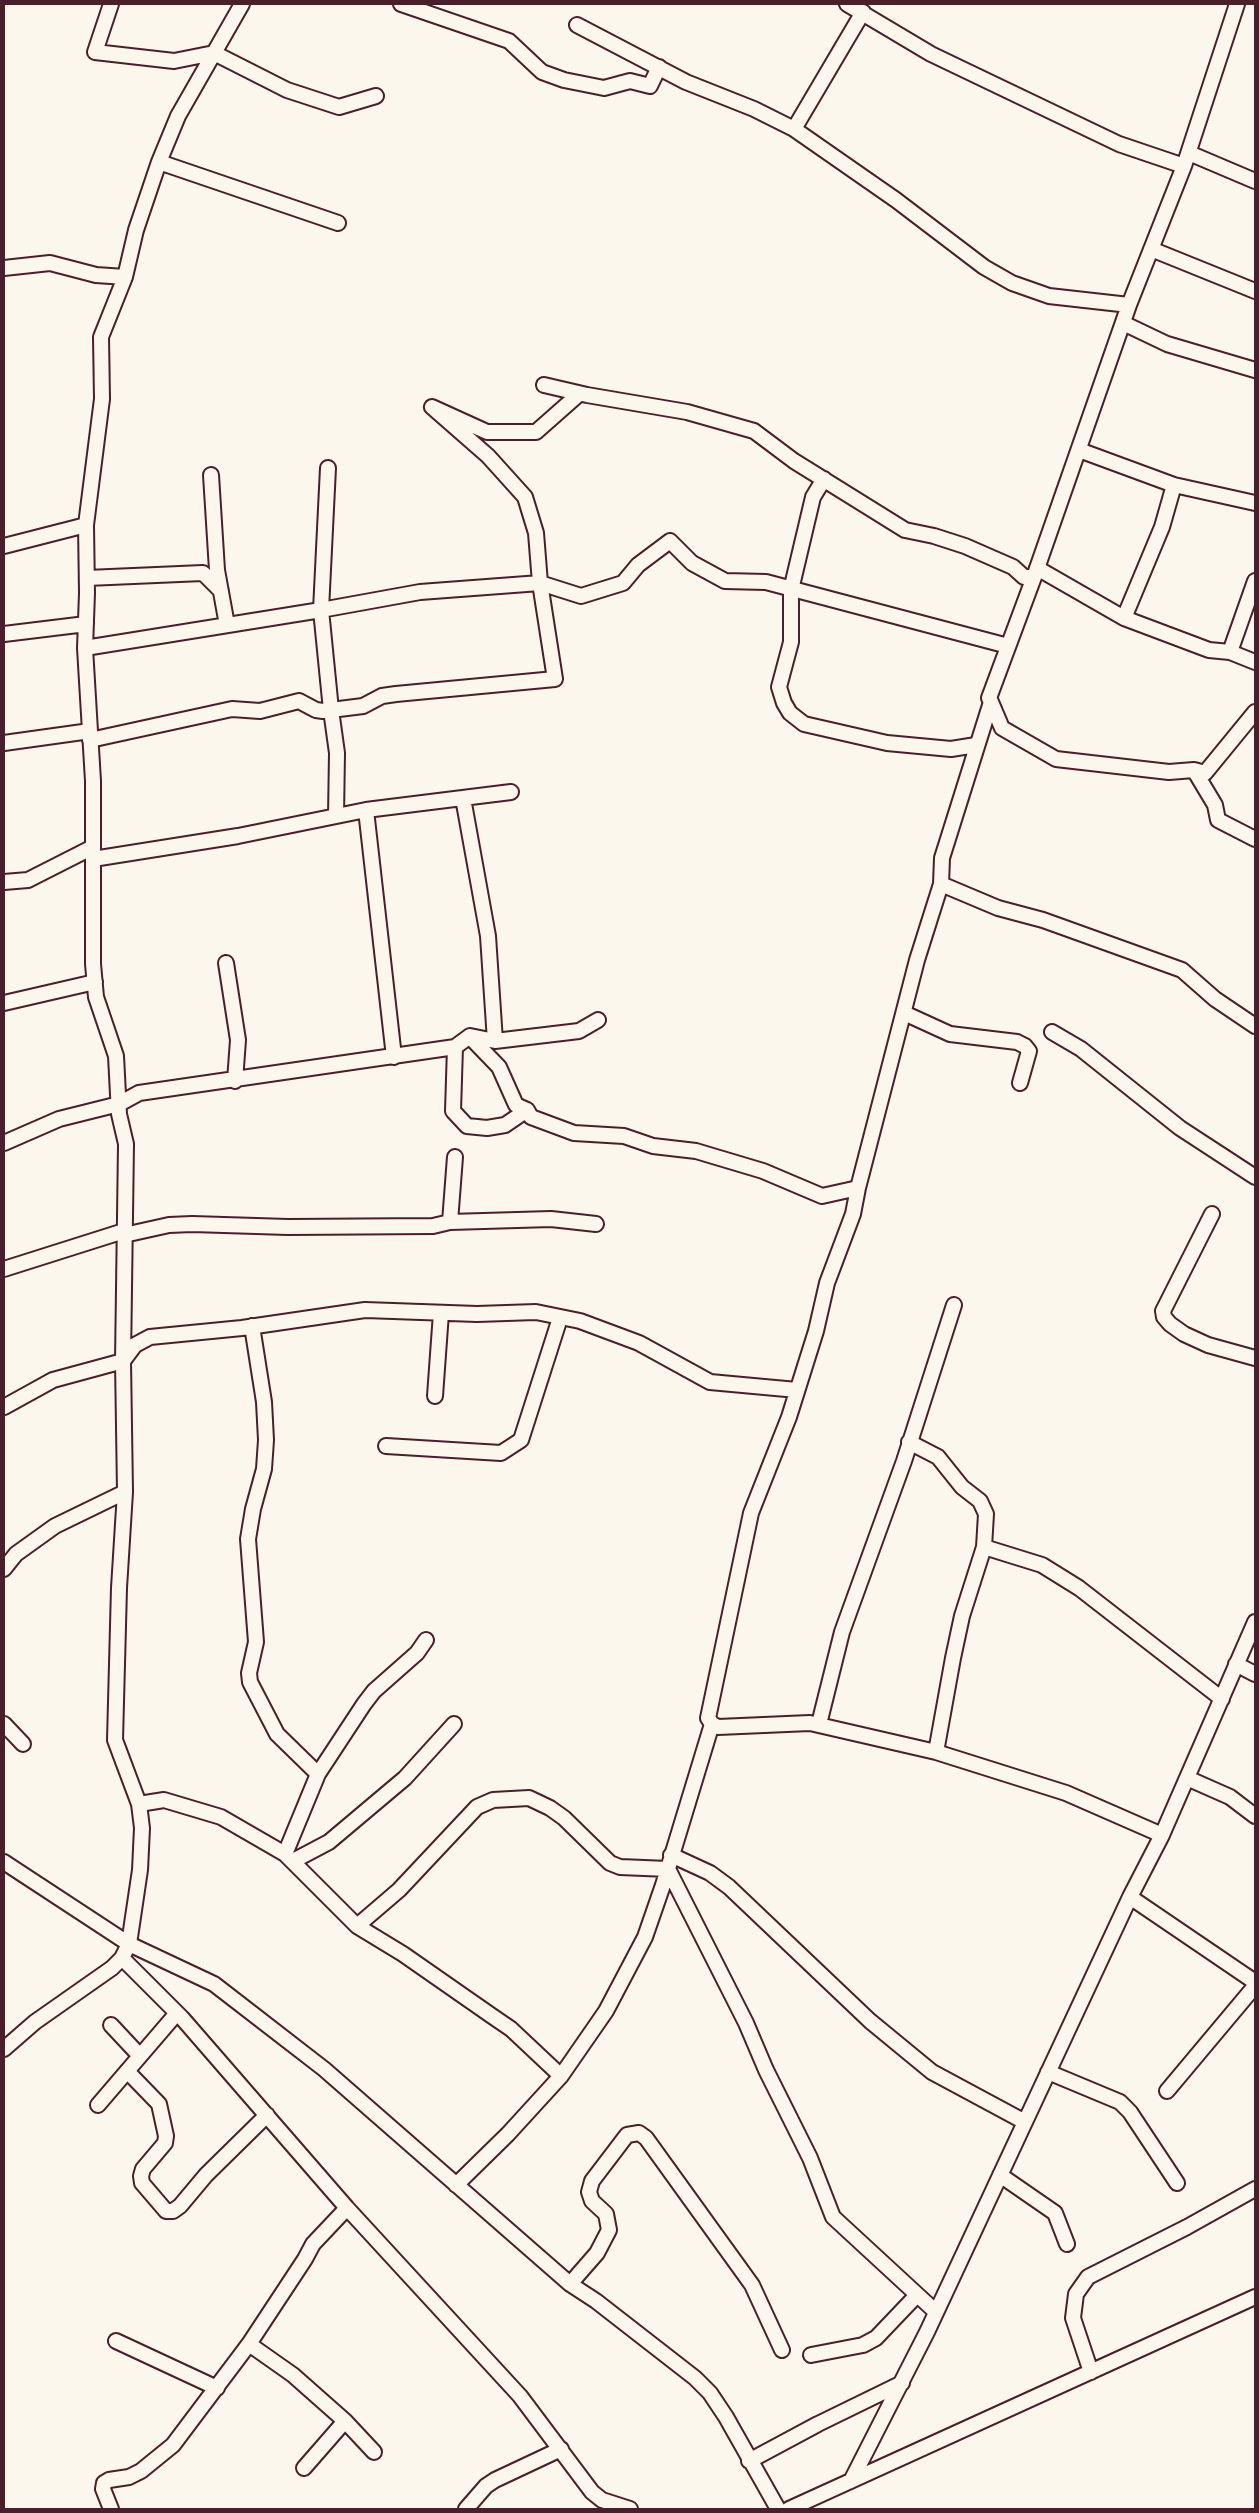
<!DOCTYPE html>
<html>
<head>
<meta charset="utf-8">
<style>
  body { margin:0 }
  #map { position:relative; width:1259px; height:2513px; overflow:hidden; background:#fbf7ec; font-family:"Patrick Hand",sans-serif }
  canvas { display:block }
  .frame { position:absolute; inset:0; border:5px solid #4a1f2b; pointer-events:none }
</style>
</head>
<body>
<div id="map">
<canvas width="1259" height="2513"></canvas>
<div class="frame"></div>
</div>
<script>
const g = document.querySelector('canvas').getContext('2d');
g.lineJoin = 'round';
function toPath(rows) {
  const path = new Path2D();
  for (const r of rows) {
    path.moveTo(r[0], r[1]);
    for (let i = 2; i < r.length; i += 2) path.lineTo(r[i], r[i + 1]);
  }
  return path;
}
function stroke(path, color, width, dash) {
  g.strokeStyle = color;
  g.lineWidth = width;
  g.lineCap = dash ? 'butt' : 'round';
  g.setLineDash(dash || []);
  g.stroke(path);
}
const minor = toPath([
  [111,4,95,52,174,61,214,53,287,90,339,107,376,96],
  [401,4,509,41,542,72,564,80,604,88,630,81,650,86,659,67],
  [847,4,931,54,1119,144,1184,166],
  [577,25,686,82,754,109,794,129,896,200,984,267,1012,283,1049,296,1129,305],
  [794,129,863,12],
  [1189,153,1255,181],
  [159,162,338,223],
  [1151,249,1255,291],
  [4,268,50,263,96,275,125,277],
  [1123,323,1167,344,1255,370],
  [544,385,587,395,687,412,754,431,794,461,905,530,934,536,965,546,1013,567,1024,577,1034,577],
  [579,394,536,432,487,432,432,407,488,456,525,497,536,533,540,583,581,596,623,583,638,565,670,541,692,563,725,581,766,582,1008,646],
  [1079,450,1174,485,1255,503],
  [211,475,217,570,227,625],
  [824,479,813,497,791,590,791,642,779,687,784,703,790,713,804,724,887,743,951,749,976,745],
  [4,546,86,525],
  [1037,568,1124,618,1209,650,1230,652,1255,662],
  [87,578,203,573,221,591],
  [1124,618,1162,527,1174,485],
  [4,634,86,624],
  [85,648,321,610,328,468],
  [1230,652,1255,581],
  [991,702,1002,728,1056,759,1169,772,1194,770,1205,773,1255,712],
  [90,740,232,709,260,711,299,701,316,710,323,711,363,706,382,696,396,694,555,679,540,583,420,592,321,610,331,710,337,753,336,816],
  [4,743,90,731],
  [1194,770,1215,805,1218,820,1255,839],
  [463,798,488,936,495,1041],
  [366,810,394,1057],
  [93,859,238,836,366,810,511,792],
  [4,882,28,880,93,847],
  [941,884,998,908,1043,920,1182,970,1215,999,1255,1026],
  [226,963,238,1040,235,1081],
  [4,1003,95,982],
  [904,1013,950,1034,1017,1042,1025,1046,1029,1051,1020,1083],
  [1052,1032,1081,1049,1180,1128,1255,1177],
  [470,1037,499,1067,516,1105,527,1110,531,1117,574,1133,624,1136,653,1146,696,1151,763,1171,822,1196,858,1188],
  [455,1047,453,1111,467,1126,487,1128,505,1125,527,1110],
  [4,1143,59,1119,119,1104,139,1093,455,1047,470,1036,495,1041,579,1031,598,1020],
  [1212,1214,1163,1311,1164,1317,1170,1324,1184,1334,1208,1345,1255,1358],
  [450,1222,455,1157],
  [124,1235,169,1225,192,1224,288,1227,433,1226,450,1222,551,1219,596,1224],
  [4,1269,124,1231],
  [252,1326,264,1402,266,1440,264,1469,253,1509,248,1539,256,1642,249,1673,250,1682,277,1734,318,1774],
  [435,1396,441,1313],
  [4,1407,53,1380,123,1361,135,1345,150,1337,242,1328,365,1310,477,1314,536,1312,580,1321,639,1343,710,1382,797,1390],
  [909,1442,938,1457,962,1487,980,1501,986,1514,984,1547,962,1616,953,1658,936,1752],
  [386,1446,501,1453,521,1440,560,1318],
  [984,1547,1042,1565,1079,1588,1222,1699],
  [4,1569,16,1554,55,1526,125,1492],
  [1236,1664,1255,1674],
  [4,1724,23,1744],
  [819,1724,842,1632,904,1461,954,1305],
  [1187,1778,1230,1797,1255,1816],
  [139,1804,164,1800,221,1817,285,1854,357,1926,403,1954,492,2016,511,2029,561,2076],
  [1162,1835,1066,1793,936,1752,810,1723,718,1727,712,1724,708,1718,751,1513,789,1417,816,1331,827,1283,853,1214,858,1188,917,960,941,884,942,858,991,702,989,698,1034,577,1129,305,1184,166,1237,4],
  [285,1854,318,1774,364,1704,374,1691,417,1653,426,1640],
  [671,1855,710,1873,729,1887,870,2021,932,2072,1025,2122],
  [293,1861,329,1842,405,1778,454,1724],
  [4,1862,129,1944,214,1984,227,1994,324,2069,570,2284,596,2301,695,2378,710,2393,726,2417,778,2509],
  [1130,1897,1255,1982],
  [357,1926,399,1890,477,1807,493,1800,529,1798,550,1808,564,1818,610,1863,620,1867,668,1869,746,2023,766,2070,810,2158,833,2217,936,2312],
  [122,1958,182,2018,347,2208,520,2396,592,2492,602,2500,630,2509],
  [111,2025,140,2056],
  [4,2049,35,2022,112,1968,122,1958,129,1944,140,1870,142,1828,139,1804,115,1740,119,1588,125,1492,123,1361,126,1144,119,1114,116,1056,96,997,93,964,93,781,85,648,87,593,86,525,102,399,101,337,125,277,136,230,159,162,178,116,242,4],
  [127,2071,159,2104,166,2136,165,2143,143,2169,141,2176,142,2183,166,2211,173,2211,180,2206,206,2175,267,2115],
  [1048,2072,1120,2102,1130,2112,1177,2183],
  [1167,2091,1255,1986],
  [98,2105,177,2013],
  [1000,2175,1055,2213,1067,2244],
  [456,2185,508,2134,561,2076,606,2011,645,1937,663,1885,712,1724],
  [570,2284,597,2253,609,2230,606,2214,592,2201,589,2192,592,2181,627,2135,639,2133,646,2138,752,2285,782,2350],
  [116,2341,217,2388],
  [249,2344,293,2375,345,2421,374,2452],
  [811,2355,863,2345,876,2338,917,2295],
  [1091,2372,1073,2318,1076,2294,1088,2277,1187,2227,1255,2189],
  [749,2461,818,2424,902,2383],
  [304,2468,345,2421],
  [851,2481,927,2332,1130,1897,1162,1835,1255,1622],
  [111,2509,103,2489,104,2483,109,2480,129,2477,141,2471,173,2445,249,2344,305,2259,313,2244,347,2208],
  [466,2509,486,2486,495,2480,561,2449],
  [789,2509,1255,2297]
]);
stroke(minor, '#4a1f2b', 18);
stroke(minor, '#fbf7ec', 14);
</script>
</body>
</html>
